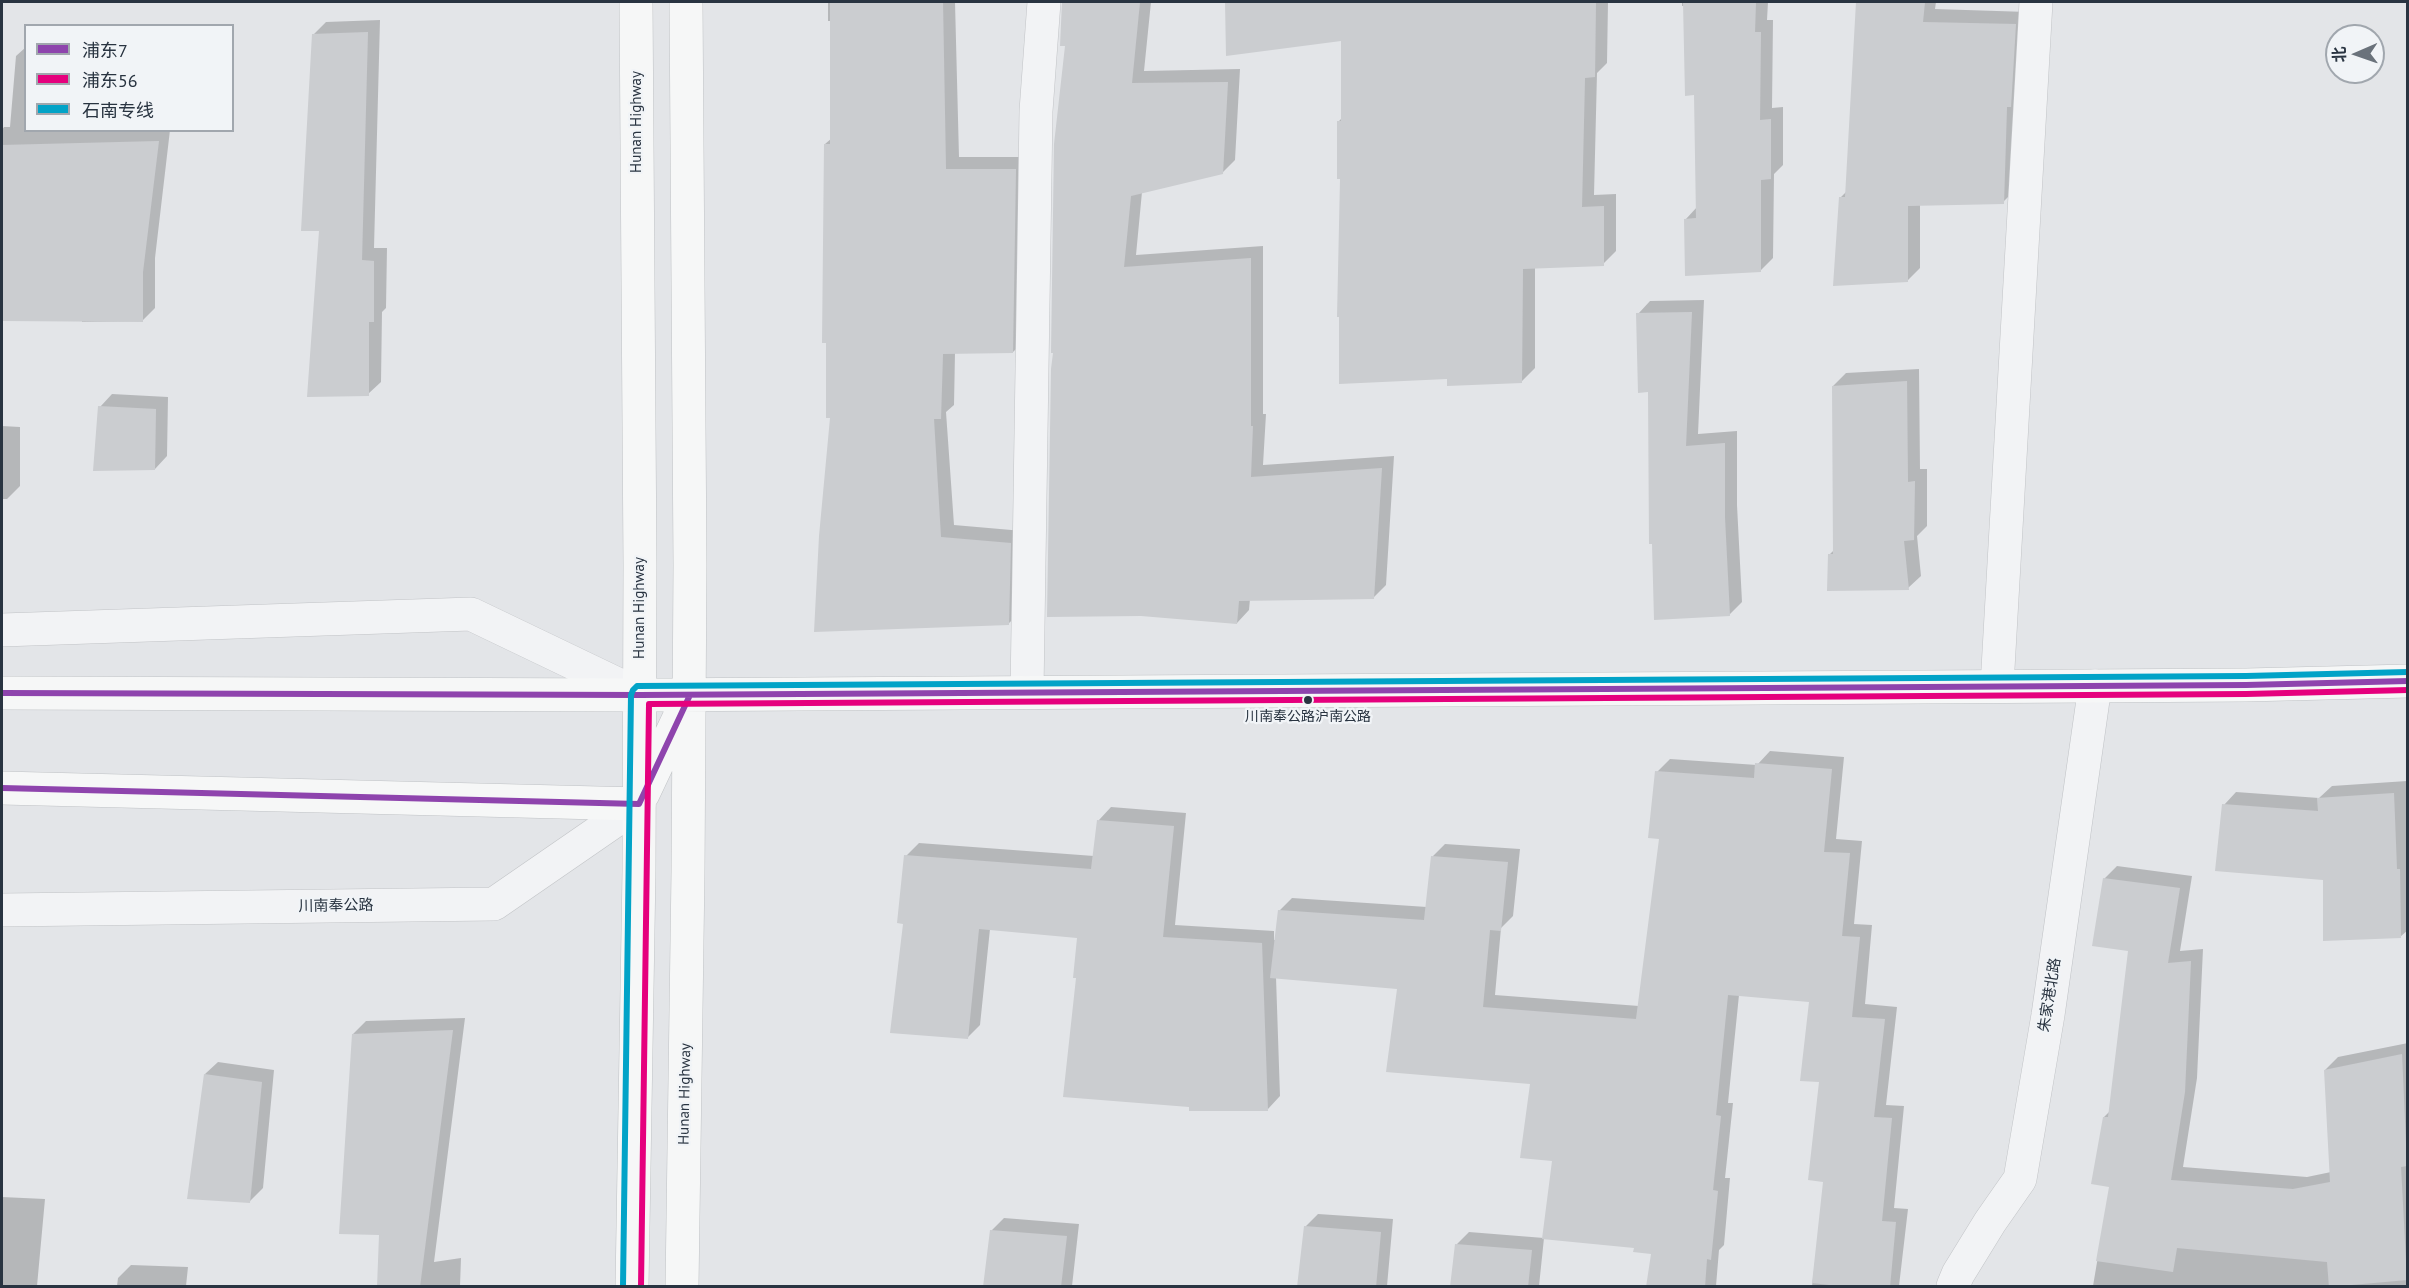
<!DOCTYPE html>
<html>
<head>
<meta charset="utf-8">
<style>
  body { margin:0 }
  #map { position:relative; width:2409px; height:1288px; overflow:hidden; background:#e3e5e8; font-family:"PT Sans","Noto Sans SC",sans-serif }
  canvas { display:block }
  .frame { position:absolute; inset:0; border:3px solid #293441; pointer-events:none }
  .legend { position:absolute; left:24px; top:24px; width:210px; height:108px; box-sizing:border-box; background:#f1f4f7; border:2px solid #a1a7ae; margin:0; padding:8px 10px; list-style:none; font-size:18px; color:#293441 }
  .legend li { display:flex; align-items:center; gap:12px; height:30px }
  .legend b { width:30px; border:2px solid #a1a7ae }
  .north { position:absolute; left:2325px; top:24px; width:60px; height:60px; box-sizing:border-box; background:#f1f4f7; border:2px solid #a1a7ae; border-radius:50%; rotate:268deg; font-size:16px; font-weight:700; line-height:24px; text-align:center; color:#293441 }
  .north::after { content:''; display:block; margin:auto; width:21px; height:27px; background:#6a727b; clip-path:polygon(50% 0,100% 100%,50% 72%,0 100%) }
</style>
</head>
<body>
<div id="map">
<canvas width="2409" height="1288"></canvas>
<div class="frame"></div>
<ul class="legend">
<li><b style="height:8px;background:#8e44ad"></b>浦东7</li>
<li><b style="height:8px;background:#e5007d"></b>浦东56</li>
<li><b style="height:8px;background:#02a3c7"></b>石南专线</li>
</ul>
<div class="north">北</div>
</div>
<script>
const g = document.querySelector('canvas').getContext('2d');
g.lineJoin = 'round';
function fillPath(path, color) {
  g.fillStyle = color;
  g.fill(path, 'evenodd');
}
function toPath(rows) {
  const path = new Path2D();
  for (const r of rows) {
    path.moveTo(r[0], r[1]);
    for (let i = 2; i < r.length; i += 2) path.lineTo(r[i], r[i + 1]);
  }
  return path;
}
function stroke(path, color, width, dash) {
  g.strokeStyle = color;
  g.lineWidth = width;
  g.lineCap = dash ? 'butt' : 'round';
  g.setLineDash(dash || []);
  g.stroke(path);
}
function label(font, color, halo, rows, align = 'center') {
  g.font = font + ' "PT Sans","Noto Sans SC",sans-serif';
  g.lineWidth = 4.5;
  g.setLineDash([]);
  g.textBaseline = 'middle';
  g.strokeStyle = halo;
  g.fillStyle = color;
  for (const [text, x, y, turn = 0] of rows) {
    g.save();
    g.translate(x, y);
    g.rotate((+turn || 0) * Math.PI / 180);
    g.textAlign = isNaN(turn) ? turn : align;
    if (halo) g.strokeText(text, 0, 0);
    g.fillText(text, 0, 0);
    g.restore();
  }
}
fillPath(toPath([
  [828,2,955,2,959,157,1029,157,1026,339,1013,352,955,353,954,405,946,412,954,525,1023,531,1022,611,1009,623,832,416,825,144,832,138,831,21,828,21],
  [1064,2,1151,2,1144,71,1240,69,1235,160,1222,173,1142,192,1136,255,1263,246,1263,414,1266,414,1263,465,1394,456,1386,585,1373,598,1250,599,1249,610,1237,623,1055,351,1067,45,1061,44],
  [1226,2,1608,2,1607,63,1597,73,1594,195,1616,194,1616,251,1603,264,1535,267,1535,368,1522,381,1448,378,1342,177,1338,122,1343,117,1342,39,1227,54],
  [1682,2,1768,2,1767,20,1773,20,1772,108,1783,107,1783,165,1774,174,1773,258,1760,271,1686,219,1697,207,1695,94,1685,6,1682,6],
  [1858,2,1936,2,1935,9,2028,12,2016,189,2003,202,1920,204,1920,268,1907,281,1841,197,1846,192],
  [380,20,374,248,387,248,386,308,382,312,381,382,368,394,321,229,313,35,326,22],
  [26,47,26,130,170,130,155,258,155,308,142,321,82,322,82,319,2,320,2,130,4,127,10,127,16,56],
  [1704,300,1698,434,1737,431,1737,505,1742,602,1729,615,1638,314,1650,301],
  [1919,369,1920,469,1927,469,1927,526,1917,536,1921,576,1908,588,1829,555,1835,549,1833,386,1846,373],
  [112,394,168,397,167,456,155,469,100,407],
  [2,426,20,427,20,486,7,499,2,499],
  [1770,751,1844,757,1836,839,1862,841,1854,924,1872,925,1865,1004,1897,1007,1886,1105,1904,1106,1894,1208,1908,1209,1899,1286,1812,1286,1825,1180,1821,1081,1810,1001,1739,995,1728,1103,1733,1103,1725,1178,1730,1178,1724,1245,1719,1250,1716,1286,1648,1286,1653,1253,1635,1246,1554,1160,1531,1083,1399,987,1276,977,1280,1096,1268,1109,1078,977,1079,936,990,929,980,1025,967,1038,905,922,906,856,919,843,1094,856,1099,820,1111,807,1186,813,1175,925,1274,931,1274,940,1276,940,1279,911,1292,898,1427,907,1432,857,1445,844,1520,849,1513,916,1501,928,1495,995,1639,1006,1661,838,1657,772,1670,759,1757,765],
  [2407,781,2408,930,2400,937,2224,805,2236,792,2319,798,2332,786],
  [2117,866,2192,876,2180,951,2203,949,2197,1078,2183,1167,2307,1177,2331,1172,2325,1070,2338,1057,2408,1043,2408,1286,2093,1286,2110,1185,2104,1117,2110,1111,2130,949,2104,879],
  [465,1018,434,1262,461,1258,460,1286,379,1286,381,1234,353,1034,366,1021],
  [218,1062,274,1070,263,1188,250,1201,205,1074],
  [2,1197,45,1199,37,1286,2,1286],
  [1318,1214,1393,1219,1387,1286,1299,1286,1305,1227],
  [1004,1218,1079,1224,1072,1286,985,1286,991,1231],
  [1469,1232,1544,1238,1539,1286,1451,1286,1456,1245],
  [131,1265,188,1267,186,1286,117,1286,118,1278]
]), '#0003');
fillPath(toPath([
  [830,2,943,2,946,169,1016,169,1013,353,943,354,941,419,934,419,941,537,1011,543,1009,625,814,632,819,536,830,418,826,418,826,343,822,343,824,144,830,144],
  [1062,2,1140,2,1132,83,1228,82,1223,174,1131,196,1124,267,1251,258,1251,426,1253,426,1251,477,1382,468,1374,599,1239,601,1237,624,1141,616,1047,617,1051,369,1053,353,1051,353,1054,144,1065,46,1060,46],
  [1225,2,1596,2,1595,77,1585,78,1582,207,1604,206,1604,266,1523,269,1522,383,1447,386,1447,379,1339,384,1339,317,1337,317,1340,179,1337,179,1337,121,1341,121,1341,41,1226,56],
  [1683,2,1756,2,1755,32,1761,32,1760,120,1771,119,1771,179,1761,180,1761,272,1685,276,1684,219,1696,218,1694,95,1685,96],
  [1856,2,1925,2,1923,22,2016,24,2011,107,2007,107,2004,204,1908,206,1908,282,1833,286,1839,197,1845,197],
  [368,32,362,260,374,261,374,322,369,322,369,396,307,397,319,231,301,231,312,34],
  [159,141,143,272,143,322,2,321,2,145],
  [1692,312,1686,446,1725,443,1725,518,1730,616,1654,620,1652,544,1649,544,1648,392,1638,393,1636,313],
  [1907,381,1908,482,1915,481,1914,540,1904,541,1909,590,1827,591,1828,554,1833,554,1832,386],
  [98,406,156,409,155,470,93,471],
  [1755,763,1832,769,1824,852,1850,853,1842,936,1860,937,1852,1017,1885,1019,1874,1117,1892,1118,1882,1221,1896,1222,1890,1287,1847,1287,1812,1283,1823,1182,1808,1180,1819,1082,1800,1081,1809,1002,1728,995,1716,1115,1721,1116,1713,1190,1718,1191,1711,1260,1707,1259,1705,1287,1646,1287,1651,1254,1633,1252,1634,1248,1542,1239,1552,1161,1520,1158,1530,1084,1386,1072,1397,989,1270,978,1278,910,1424,920,1431,856,1508,862,1501,931,1490,930,1483,1007,1636,1019,1659,839,1648,838,1655,771,1754,778],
  [2394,793,2397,869,2400,869,2401,938,2323,941,2323,880,2215,871,2222,804,2318,811,2317,798],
  [1097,820,1174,826,1163,937,1262,943,1268,1111,1189,1111,1189,1107,1063,1097,1076,978,1073,978,1077,938,979,929,968,1039,890,1033,903,924,897,923,904,855,1091,869],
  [2103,878,2180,888,2168,963,2191,961,2185,1092,2171,1180,2293,1189,2330,1182,2324,1070,2402,1054,2407,1166,2401,1167,2407,1280,2329,1287,2327,1262,2177,1248,2173,1272,2096,1261,2109,1187,2091,1184,2103,1117,2108,1117,2128,951,2092,946],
  [453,1030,420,1287,377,1287,379,1235,339,1234,352,1034],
  [204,1074,262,1082,250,1203,187,1199],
  [1304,1226,1381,1232,1376,1287,1297,1287],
  [990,1230,1067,1236,1061,1287,983,1287],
  [1455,1244,1532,1250,1528,1287,1450,1287]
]), '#cbcdd0');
const street = toPath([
  [2,630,471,614,640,695],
  [1997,686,2036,2],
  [1027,691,1036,111,1044,2],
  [2,910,494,904,639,804],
  [1953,1286,1958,1274,1990,1222,2020,1179,2048,1015,2095,686]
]);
const primary = toPath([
  [2,693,640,695,2246,685,2408,681],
  [2,788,639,804],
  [643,794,685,705],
  [632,1286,639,871,640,565,636,2],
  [682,1286,688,872,690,565,686,2]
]);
stroke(street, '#c1c3c6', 34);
stroke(primary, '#bfc2c5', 34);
stroke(street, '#f2f3f5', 33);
stroke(primary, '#f6f7f7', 33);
stroke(toPath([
  [2,693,640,695,2246,685,2408,681],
  [2,788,639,804,690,695]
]), '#8e44ad', 6);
stroke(toPath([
  [641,1286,649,704,2246,694,2408,690]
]), '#e5007d', 6);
stroke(toPath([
  [623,1286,631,695,633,690,637,686,2246,676,2408,672]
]), '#02a3c7', 6);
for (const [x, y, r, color] of [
  [1308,700,5,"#293441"]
]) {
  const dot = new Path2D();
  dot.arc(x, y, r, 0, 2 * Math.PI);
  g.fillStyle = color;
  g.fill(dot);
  stroke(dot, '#f1f4f7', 2);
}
label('14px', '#293441', '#f1f4f7', [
  ["川南奉公路沪南公路",1308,717]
]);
label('15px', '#293441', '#f1f4f7', [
  ["Hunan Highway",637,122,-90],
  ["Hunan Highway",640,608,-90],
  ["川南奉公路",336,906,-1],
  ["朱家港北路",2050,995,-81],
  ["Hunan Highway",685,1094,-89]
]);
</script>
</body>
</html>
